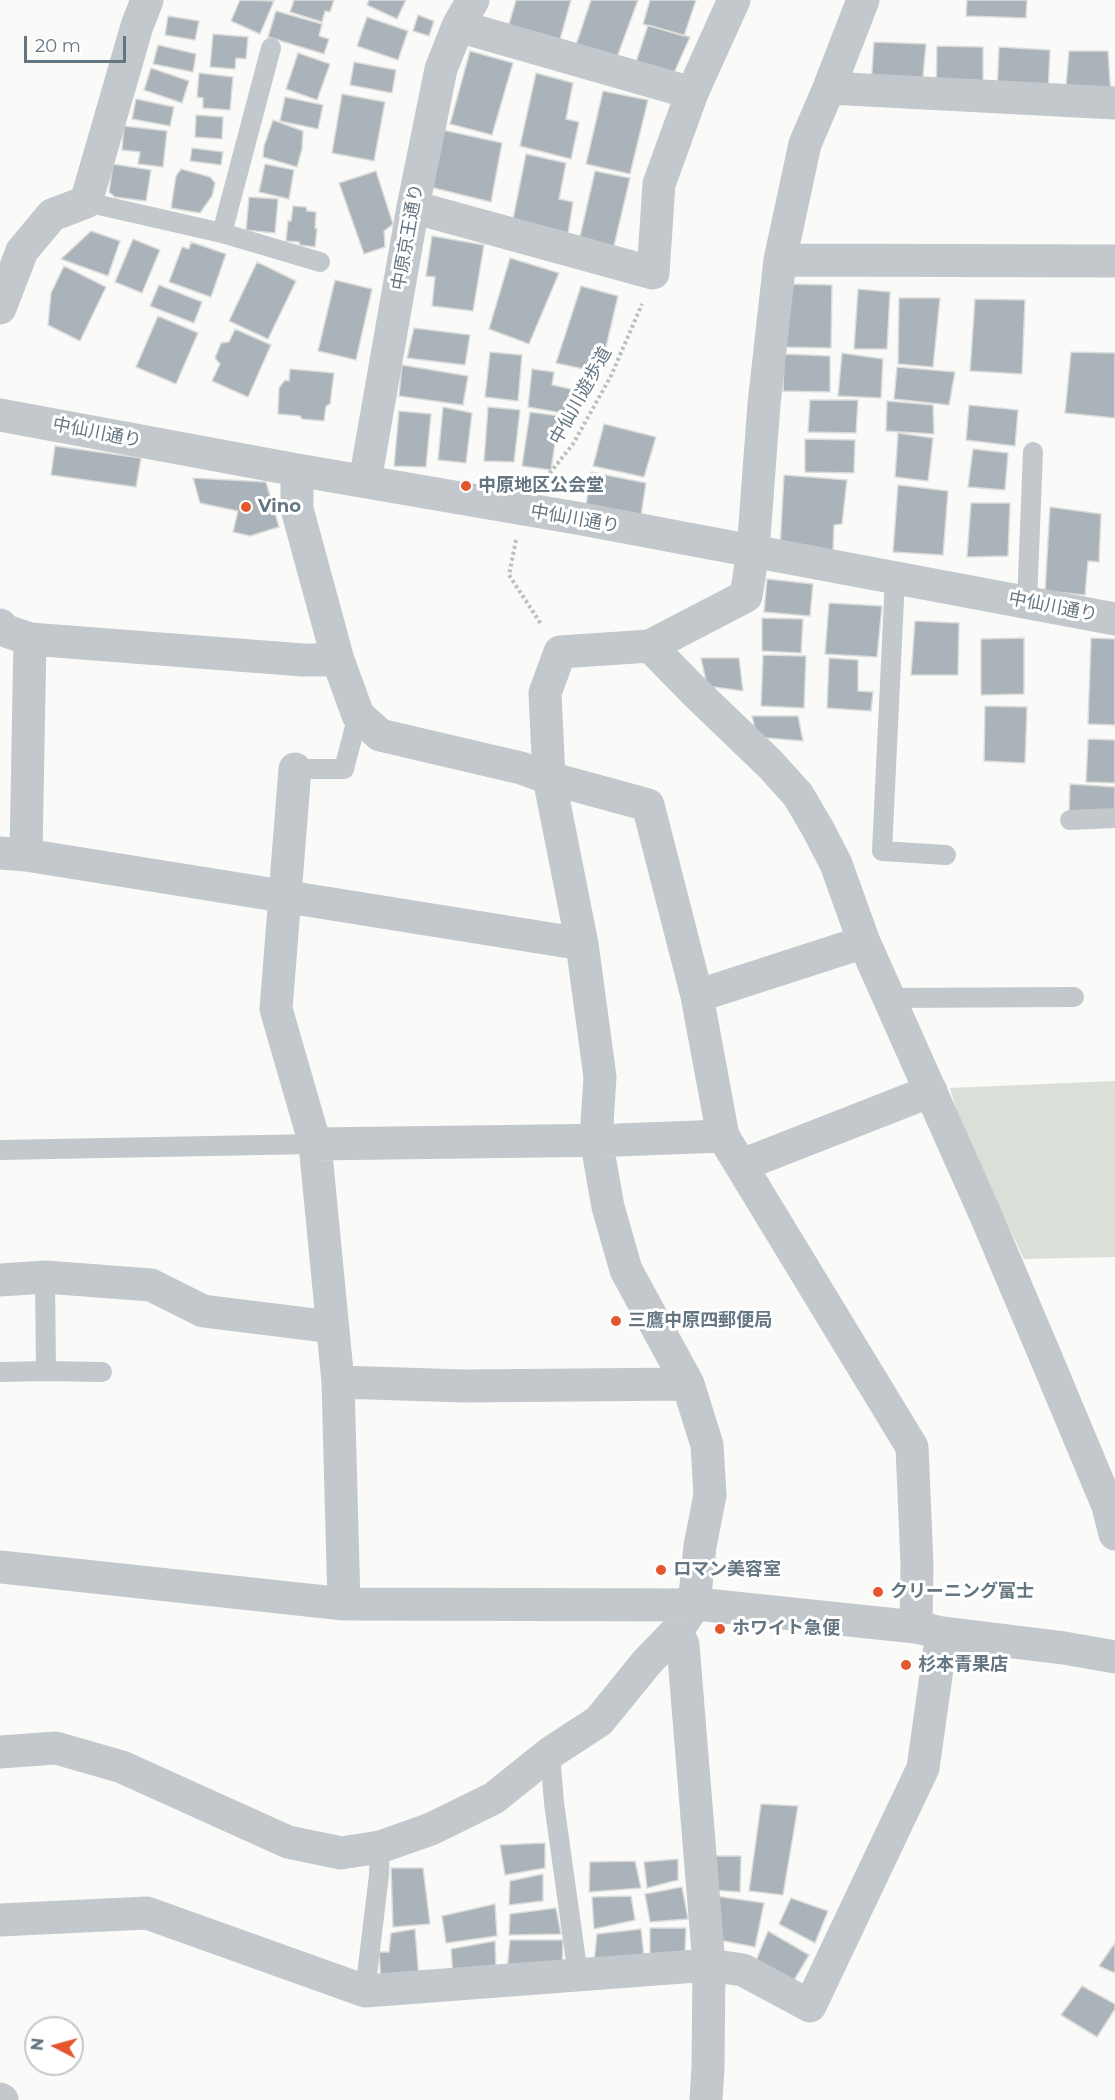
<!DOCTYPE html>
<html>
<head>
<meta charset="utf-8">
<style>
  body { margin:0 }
  #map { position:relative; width:1115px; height:2100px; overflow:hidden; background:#fafaf8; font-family:Montserrat,sans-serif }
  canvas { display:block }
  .north { position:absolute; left:24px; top:2016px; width:60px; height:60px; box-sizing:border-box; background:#fff; border:2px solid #c1c8cd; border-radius:50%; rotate:276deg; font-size:16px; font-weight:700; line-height:24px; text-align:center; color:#657683 }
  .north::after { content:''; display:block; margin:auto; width:21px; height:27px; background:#e4572e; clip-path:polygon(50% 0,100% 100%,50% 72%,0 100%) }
  .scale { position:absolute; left:24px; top:36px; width:102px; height:27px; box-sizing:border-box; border:3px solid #657683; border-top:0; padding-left:8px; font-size:18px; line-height:21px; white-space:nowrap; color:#657683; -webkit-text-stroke:4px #fff; paint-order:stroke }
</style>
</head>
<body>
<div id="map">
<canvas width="1115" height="2100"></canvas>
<div class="north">N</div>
<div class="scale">20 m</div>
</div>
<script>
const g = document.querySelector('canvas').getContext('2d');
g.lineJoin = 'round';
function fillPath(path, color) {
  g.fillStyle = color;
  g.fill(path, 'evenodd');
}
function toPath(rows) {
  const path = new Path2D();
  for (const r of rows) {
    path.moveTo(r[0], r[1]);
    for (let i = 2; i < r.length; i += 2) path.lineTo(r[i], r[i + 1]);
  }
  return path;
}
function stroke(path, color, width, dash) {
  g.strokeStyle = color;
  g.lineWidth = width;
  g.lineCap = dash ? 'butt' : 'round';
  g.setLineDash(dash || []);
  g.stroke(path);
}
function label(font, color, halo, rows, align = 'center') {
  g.font = font + ' Montserrat,"Noto Sans JP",sans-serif';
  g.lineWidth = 6;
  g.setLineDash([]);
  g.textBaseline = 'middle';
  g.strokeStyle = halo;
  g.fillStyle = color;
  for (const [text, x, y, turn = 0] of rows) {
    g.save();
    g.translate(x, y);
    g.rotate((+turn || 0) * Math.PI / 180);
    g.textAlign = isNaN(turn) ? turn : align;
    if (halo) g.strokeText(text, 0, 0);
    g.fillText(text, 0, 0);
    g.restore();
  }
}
fillPath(toPath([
  [1115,1081,1115,1257,1024,1259,961,1125,950,1088]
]), '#dadfd7');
const building = toPath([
  [240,0,274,1,260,34,231,21,240,0],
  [294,0,334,0,330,12,325,11,322,22,290,12,294,0],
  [369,0,406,0,397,19,367,5,369,0],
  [516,0,571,0,559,43,507,31,516,0],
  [591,0,638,0,616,60,575,48,591,0],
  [650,0,696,0,684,36,643,24,650,0],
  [967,0,1027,0,1026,18,966,16,967,0],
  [276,11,322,24,319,36,329,39,324,54,268,37,276,11],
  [418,15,434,21,429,36,413,31,418,15],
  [168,16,199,21,195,40,165,35,168,16],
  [367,17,408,31,398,60,357,46,367,17],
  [648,25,690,37,673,75,636,62,648,25],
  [213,34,248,37,246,59,236,58,235,69,210,67,213,34],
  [874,42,926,44,922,87,871,85,874,42],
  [158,45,196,54,193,72,153,64,158,45],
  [937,46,983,47,983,92,936,91,937,46],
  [999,47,1050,50,1048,95,997,93,999,47],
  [470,51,513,63,492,135,450,124,470,51],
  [1069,51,1108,51,1111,97,1065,97,1069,51],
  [298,53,330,64,317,100,286,89,298,53],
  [354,62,396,70,392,93,350,85,354,62],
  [151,68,189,81,182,103,144,90,151,68],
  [199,73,233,77,230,110,203,108,203,98,197,97,199,73],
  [536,73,573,83,566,119,579,122,571,159,520,146,536,73],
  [603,91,648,100,630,174,586,164,603,91],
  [342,94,385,102,374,161,332,153,342,94],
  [285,97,323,105,318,129,280,121,285,97],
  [136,99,174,107,170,126,132,119,136,99],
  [196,115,223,117,222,139,195,137,196,115],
  [273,120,303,131,302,149,297,167,263,157,264,146,273,120],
  [124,126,167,131,163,167,138,164,140,152,122,150,124,126],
  [443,130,502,143,491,202,430,187,443,130],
  [192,148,223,152,221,165,190,161,192,148],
  [526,154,566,163,559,199,573,202,568,233,513,219,526,154],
  [113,164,151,170,146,201,115,197,109,192,113,164],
  [265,164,294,170,289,199,259,192,265,164],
  [181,169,210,177,215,183,212,196,200,213,171,208,176,176,181,169],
  [376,171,393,224,384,231,385,247,364,254,339,183,376,171],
  [595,171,630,178,613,250,579,241,595,171],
  [249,197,278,199,275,233,246,230,249,197],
  [293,206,306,207,307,211,316,212,315,228,317,229,315,247,300,245,299,242,286,241,288,221,291,221,293,206],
  [91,231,120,241,108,276,61,259,91,231],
  [432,236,484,245,473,311,432,306,435,277,426,276,432,236],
  [133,239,160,250,142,293,115,282,133,239],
  [191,242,226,254,211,297,169,282,182,247,189,249,191,242],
  [510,258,559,273,529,344,489,329,510,258],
  [257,262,296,281,268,339,229,321,257,262],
  [64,266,106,287,80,341,48,325,51,293,64,266],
  [335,280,372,289,356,360,318,351,335,280],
  [787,284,832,285,831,348,782,347,787,284],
  [159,285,202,302,194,323,150,306,159,285],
  [581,286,618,296,605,351,596,348,588,370,556,363,581,286],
  [858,289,890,292,887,349,854,349,858,289],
  [899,298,940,298,933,367,898,364,899,298],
  [975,299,1025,300,1022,374,970,371,975,299],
  [158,316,198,333,176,384,136,367,158,316],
  [414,328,470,335,465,365,407,358,414,328],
  [235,329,271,345,248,397,212,381,220,364,215,358,221,343,229,342,235,329],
  [490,352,522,355,518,401,485,397,490,352],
  [1071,352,1115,353,1115,418,1065,413,1071,352],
  [842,353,883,359,881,398,838,396,842,353],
  [784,354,830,356,830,392,783,391,784,354],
  [402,365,468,376,463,405,399,396,402,365],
  [897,367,955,372,949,405,894,399,897,367],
  [290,369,334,373,330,404,326,406,324,421,302,419,300,416,278,414,279,388,285,380,289,381,290,369],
  [532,369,554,372,552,385,571,389,568,414,528,407,532,369],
  [810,400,858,400,856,433,808,432,810,400],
  [887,401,933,405,934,434,886,431,887,401],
  [969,405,1018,410,1015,446,966,440,969,405],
  [443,407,472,413,466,463,438,460,443,407],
  [488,407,520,410,514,462,484,461,488,407],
  [399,411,431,414,426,467,394,466,399,411],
  [530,412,559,416,551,470,522,466,530,412],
  [604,424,656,437,644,477,593,466,604,424],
  [898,433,933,438,928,481,895,477,898,433],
  [805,439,855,440,854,473,805,472,805,439],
  [55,446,141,458,136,487,51,475,55,446],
  [973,449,1008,453,1005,490,968,487,973,449],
  [591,472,646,483,641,515,586,506,591,472],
  [784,475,847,480,842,524,834,525,833,552,780,548,784,475],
  [193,478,266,482,279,527,250,536,233,532,238,511,200,503,193,478],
  [898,485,948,491,943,555,893,552,898,485],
  [971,503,1010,503,1008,556,967,557,971,503],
  [1050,507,1101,514,1099,562,1088,561,1085,595,1045,591,1050,507],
  [767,579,813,584,810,616,764,612,767,579],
  [829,603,882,606,877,657,825,654,829,603],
  [762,618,803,619,801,653,762,651,762,618],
  [915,621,959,623,958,675,911,675,915,621],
  [1024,638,1024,694,981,695,981,639,1024,638],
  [1091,638,1115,639,1115,725,1088,724,1091,638],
  [763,655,806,656,804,708,761,706,763,655],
  [701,658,739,658,743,691,707,686,701,658],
  [829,658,858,660,858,691,873,692,871,711,827,708,829,658],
  [985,706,1027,707,1025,763,984,761,985,706],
  [752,716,798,716,803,741,757,737,752,716],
  [1088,739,1115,740,1115,783,1086,782,1088,739],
  [1070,784,1115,787,1115,815,1069,813,1070,784],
  [761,1804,798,1806,783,1895,749,1891,761,1804],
  [545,1843,545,1868,505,1875,500,1845,545,1843],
  [715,1856,741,1856,740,1892,711,1890,715,1856],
  [678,1859,678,1880,647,1888,644,1862,678,1859],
  [635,1861,641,1888,589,1892,590,1862,635,1861],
  [391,1868,423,1868,430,1924,393,1927,391,1868],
  [543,1874,543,1901,509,1905,510,1881,543,1874],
  [682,1887,688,1919,650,1922,645,1894,682,1887],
  [631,1896,635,1920,594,1929,592,1897,631,1896],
  [715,1896,764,1903,755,1947,714,1939,715,1896],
  [791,1898,828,1911,815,1943,779,1924,791,1898],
  [495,1904,497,1936,446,1943,442,1916,495,1904],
  [556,1908,561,1934,509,1935,510,1914,556,1908],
  [650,1928,686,1928,685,1951,650,1957,650,1928],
  [415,1929,419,1979,381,1982,379,1952,389,1952,391,1933,415,1929],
  [641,1929,644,1957,594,1962,597,1934,641,1929],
  [768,1931,809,1955,790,1987,754,1966,768,1931],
  [510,1940,563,1940,562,1971,507,1971,510,1940],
  [495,1941,496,1970,453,1976,451,1949,495,1941],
  [1115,1943,1115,1973,1099,1966,1115,1943],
  [1082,1986,1115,2004,1115,2009,1097,2037,1061,2015,1082,1986]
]);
fillPath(building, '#aab3b9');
stroke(building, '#dcdcda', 1.5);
stroke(toPath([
  [546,478,573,444,611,376,642,304],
  [516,540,509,575,541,624]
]), '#bbbfc2', 4, [3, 3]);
stroke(toPath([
  [86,202,222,233,320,262],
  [222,233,271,48],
  [895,578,882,851,946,855],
  [1027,602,1033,452],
  [295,769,344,769,358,715],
  [1070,820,1115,818],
  [889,998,1074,997],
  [0,1150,315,1144],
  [45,1277,46,1371],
  [0,1372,46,1371,102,1372],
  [550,1753,554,1803,578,1975],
  [365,1991,379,1875,380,1847]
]), '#c3c8cc', 20);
stroke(toPath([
  [458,26,692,93],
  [829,88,1115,103],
  [413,207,653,273,659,184,692,93,734,0],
  [780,260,1115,261],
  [0,308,22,251,52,215,86,202,137,26,147,0],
  [0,415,297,470,582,519,1115,619],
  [297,470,297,509,338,660,358,715,380,735,521,768,549,778,648,805,697,996,723,1136,912,1447,917,1565,916,1627],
  [365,481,413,207,441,69,458,26,473,0],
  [0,625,6,631,30,639],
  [650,646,693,690,770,764,798,795,818,829,836,864,864,942,986,1216,1044,1353,1108,1506,1115,1534],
  [295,769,276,1009,315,1144,338,1382,344,1604],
  [0,853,26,855,30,639,303,660,338,660],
  [26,855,582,944],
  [697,996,864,942],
  [315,1144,617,1140,723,1136],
  [742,1165,931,1091],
  [0,1280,45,1277,151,1285,203,1311,332,1327],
  [338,1382,464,1386,688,1384],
  [0,1567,344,1604,706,1605,916,1627,942,1633,1064,1648,1115,1657],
  [677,1631,683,1645,709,1965,708,2067,706,2100],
  [0,1752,56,1748,122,1767,288,1842,341,1853,380,1847,431,1829,494,1798,550,1753,599,1721,647,1662,677,1631,694,1605,700,1546,710,1495,707,1445,688,1384,626,1270,608,1207,596,1139,600,1077,582,944,549,778,545,693,560,652,650,646,746,596,753,551,764,404,780,260,805,144,829,88,863,0],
  [0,1920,147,1913,365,1991,709,1965,743,1970,810,2006,923,1768,942,1633],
  [0,2099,2,2100]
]), '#c3c8cc', 33);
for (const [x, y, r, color] of [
  [466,486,6,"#e4572e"],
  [246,507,6,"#e4572e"],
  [616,1321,6,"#e4572e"],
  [661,1570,6,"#e4572e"],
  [878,1592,6,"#e4572e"],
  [720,1629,6,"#e4572e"],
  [906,1665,6,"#e4572e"]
]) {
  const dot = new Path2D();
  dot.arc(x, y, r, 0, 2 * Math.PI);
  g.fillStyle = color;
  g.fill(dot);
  stroke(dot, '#fff', 2);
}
label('18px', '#657683', '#fff', [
  ["中原京王通り",408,237,-80],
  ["中仙川遊歩道",581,396,-61],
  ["中仙川通り",97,433,11],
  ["中仙川通り",575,519,10],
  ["中仙川通り",1053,607,11]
]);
label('bold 18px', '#657683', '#fff', [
  ["中原地区公会堂",478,486],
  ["Vino",258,507],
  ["三鷹中原四郵便局",628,1321],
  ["ロマン美容室",673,1570],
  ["クリーニング富士",890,1592],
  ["ホワイト急便",732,1629],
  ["杉本青果店",918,1665]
], 'left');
</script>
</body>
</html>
